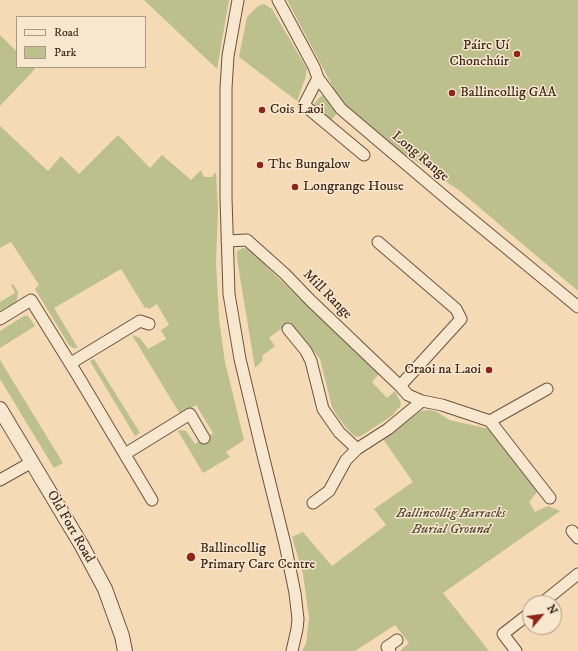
<!DOCTYPE html>
<html>
<head>
<meta charset="utf-8">
<style>
  body { margin:0 }
  #map { position:relative; width:578px; height:651px; overflow:hidden; background:#f4dab5; font-family:"IM FELL DW Pica",serif }
  canvas { display:block }
  .legend { position:absolute; left:16px; top:16px; width:130px; height:52px; box-sizing:border-box; background:#f8e7cf; border:1px solid #ad9a86; margin:0; padding:5px 7px; list-style:none; font-size:12px; color:#3d2619 }
  .legend li { display:flex; align-items:center; gap:8px; height:20px }
  .legend b { width:20px; border:1px solid #ad9a86 }
  .north { position:absolute; left:522px; top:595px; width:40px; height:40px; box-sizing:border-box; background:#f8e7cf; border:1px solid #ad9a86; border-radius:50%; rotate:61deg; font-size:11px; font-weight:700; line-height:16px; text-align:center; color:#3d2619 }
  .north::after { content:''; display:block; margin:auto; width:14px; height:18px; background:#8f2418; clip-path:polygon(50% 0,100% 100%,50% 72%,0 100%) }
</style>
</head>
<body>
<div id="map">
<canvas width="578" height="651"></canvas>
<ul class="legend">
<li><b style="height:5px;background:#f8e7cf"></b>Road</li>
<li><b style="height:11px;background:#bbc08d"></b>Park</li>
</ul>
<div class="north">N</div>
</div>
<script>
const g = document.querySelector('canvas').getContext('2d');
g.lineJoin = 'round';
function fillPath(path, color) {
  g.fillStyle = color;
  g.fill(path, 'evenodd');
}
function toPath(rows) {
  const path = new Path2D();
  for (const r of rows) {
    path.moveTo(r[0], r[1]);
    for (let i = 2; i < r.length; i += 2) path.lineTo(r[i], r[i + 1]);
  }
  return path;
}
function stroke(path, color, width, dash) {
  g.strokeStyle = color;
  g.lineWidth = width;
  g.lineCap = dash ? 'butt' : 'round';
  g.setLineDash(dash || []);
  g.stroke(path);
}
function label(font, color, halo, rows, align = 'center') {
  g.font = font + ' "IM FELL DW Pica",serif';
  g.lineWidth = 3;
  g.setLineDash([]);
  g.textBaseline = 'middle';
  g.strokeStyle = halo;
  g.fillStyle = color;
  for (const [text, x, y, turn = 0] of rows) {
    g.save();
    g.translate(x, y);
    g.rotate((+turn || 0) * Math.PI / 180);
    g.textAlign = isNaN(turn) ? turn : align;
    if (halo) g.strokeText(text, 0, 0);
    g.fillText(text, 0, 0);
    g.restore();
  }
}
fillPath(toPath([
  [144,0,229,0,217,69],
  [287,0,578,0,578,291,460,191,407,155,405,157,344,104,329,123,311,108,319,98,333,87],
  [264,4,272,9,307,69,305,79,297,101,239,57,247,17,258,6],
  [0,35,17,52,17,67,33,67,35,69,0,106],
  [0,126,48,171,61,156,79,174,118,135,150,168,162,155,191,180,201,170,204,177,212,177,216,172,218,210,216,262,219,319,225,362,244,440,226,452,230,457,203,473,178,431,182,430,186,431,195,444,213,433,196,405,180,414,132,335,140,338,148,349,166,339,161,330,169,325,157,304,149,309,147,307,145,308,121,269,54,308,78,348,73,348,69,345,35,289,39,285,11,242,0,248],
  [243,248,252,249,271,271,379,374,372,382,387,398,395,391,401,403,400,408,398,408,393,415,361,436,357,437,353,435,339,419,332,407,320,359,290,322,269,338,275,346,263,355,262,357,263,360,255,368,237,259,237,251],
  [13,284,18,292,17,299,16,302,0,311,0,302,15,293,11,285],
  [24,316,28,316,30,319,35,326,0,348,0,331],
  [94,359,140,433,135,436,90,361],
  [0,360,63,463,54,468,0,379],
  [430,410,437,412,449,420,490,429,536,485,537,492,529,502,535,512,548,506,560,511,443,593,489,651,400,651,409,643,395,625,355,651,302,651,306,644,309,618,303,574,292,537,303,532,332,566,386,525,374,509,413,482,383,439,421,411]
]), '#bbc08d');
const minor = toPath([
  [238,0,228,56,226,88,226,198,229,294,240,359,261,447,285,544,295,593,298,619,297,629,292,651],
  [278,0,314,67,318,78,341,109,452,203,578,307],
  [318,78,304,105,364,155],
  [227,241,247,240,285,274,310,300,400,386,461,319,456,309,378,242],
  [0,319,31,300,78,376,152,500],
  [288,329,306,351,311,361,323,409,339,432,357,449],
  [71,363,140,321,149,324],
  [400,386,408,395,422,401,442,405,490,421,547,389],
  [490,421,550,498],
  [125,454,190,414,204,438],
  [0,480,32,462],
  [313,503,329,491,346,460,357,449,388,429,422,401],
  [572,531,578,538],
  [542,603,578,574],
  [390,651,387,647,397,640],
  [516,651,503,634,530,613]
]);
const tertiary = toPath([
  [0,409,82,546,105,589,122,636,125,651]
]);
stroke(minor, '#6b5340', 13);
stroke(tertiary, '#6b5340', 16);
stroke(minor, '#f8e7cf', 11);
stroke(tertiary, '#f8e7cf', 14);
for (const [x, y, r, color] of [
  [517,54,4,"#8f2418"],
  [452,93,4,"#8f2418"],
  [262,110,4,"#8f2418"],
  [260,165,4,"#8f2418"],
  [295,187,4,"#8f2418"],
  [489,370,4,"#8f2418"],
  [191,557,5,"#8f2418"]
]) {
  const dot = new Path2D();
  dot.arc(x, y, r, 0, 2 * Math.PI);
  g.fillStyle = color;
  g.fill(dot);
  stroke(dot, '#f8e7cf', 1.5);
}
label('14px', '#3d2619', '#f8e7cf', [
  ["Páirc Uí",509,46,"right"],
  ["Chonchúir",509,62,"right"],
  ["Ballincollig GAA",460,93],
  ["Cois Laoi",270,110],
  ["The Bungalow",268,165],
  ["Longrange House",303,187],
  ["Craoi na Laoi",481,370,"right"],
  ["Ballincollig",200,549],
  ["Primary Care Centre",200,565]
], 'left');
label('14px', '#3d2619', '#f8e7cf', [
  ["Long Range",420,157,40],
  ["Mill Range",327,295,45],
  ["Old Fort Road",70,527,60]
]);
label('italic 14px', '#5c4c36', '#f8e7cf', [
  ["Ballincollig Barracks",451,514],
  ["Burial Ground",451,530]
]);
</script>
</body>
</html>
